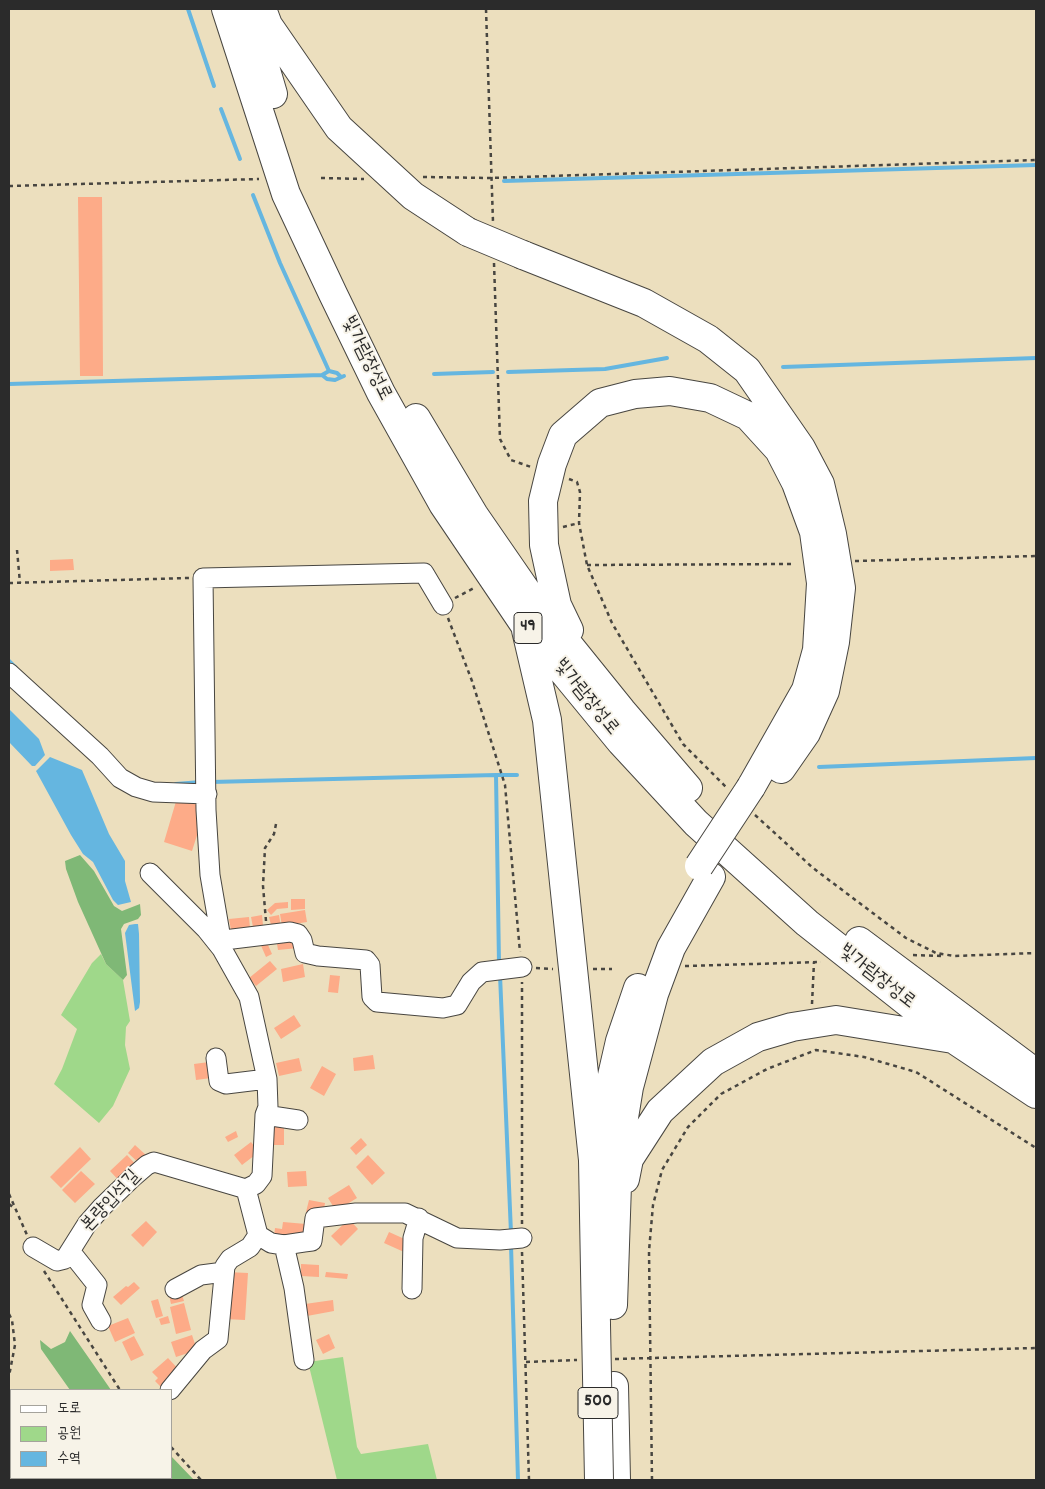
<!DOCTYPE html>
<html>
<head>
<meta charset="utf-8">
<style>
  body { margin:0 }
  #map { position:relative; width:1045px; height:1489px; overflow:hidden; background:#ecdfbe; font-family:Dekko,"Poor Story",sans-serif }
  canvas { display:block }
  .frame { position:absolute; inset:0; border:10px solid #2b2b2b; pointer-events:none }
  .legend { position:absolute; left:10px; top:1389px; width:162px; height:90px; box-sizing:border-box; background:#f7f3e8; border:1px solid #a5a39c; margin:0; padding:6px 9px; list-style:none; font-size:15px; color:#2b2b2b }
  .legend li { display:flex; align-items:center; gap:10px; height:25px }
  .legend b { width:25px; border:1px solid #a5a39c }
</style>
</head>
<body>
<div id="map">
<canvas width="1045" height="1489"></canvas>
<div class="frame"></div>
<ul class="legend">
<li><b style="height:6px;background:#fff"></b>도로</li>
<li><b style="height:14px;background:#9fd88a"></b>공원</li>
<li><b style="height:14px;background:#65b6e0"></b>수역</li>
</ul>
</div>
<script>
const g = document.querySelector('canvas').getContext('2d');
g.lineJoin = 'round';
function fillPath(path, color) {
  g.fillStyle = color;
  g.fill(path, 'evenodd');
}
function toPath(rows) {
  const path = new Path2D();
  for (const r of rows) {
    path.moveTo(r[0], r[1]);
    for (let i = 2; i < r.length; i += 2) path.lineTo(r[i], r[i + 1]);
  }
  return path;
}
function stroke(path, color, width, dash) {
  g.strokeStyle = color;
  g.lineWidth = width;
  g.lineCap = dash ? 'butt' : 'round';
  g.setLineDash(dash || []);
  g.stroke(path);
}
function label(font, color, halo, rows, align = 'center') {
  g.font = font + ' Dekko,"Poor Story",sans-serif';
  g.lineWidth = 4;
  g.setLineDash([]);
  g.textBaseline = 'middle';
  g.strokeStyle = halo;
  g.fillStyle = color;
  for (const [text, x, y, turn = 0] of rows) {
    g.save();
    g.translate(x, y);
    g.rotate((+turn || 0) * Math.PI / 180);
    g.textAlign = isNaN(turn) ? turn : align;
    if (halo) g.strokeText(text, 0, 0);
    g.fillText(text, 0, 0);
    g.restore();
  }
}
fillPath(toPath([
  [101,954,106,964,123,980,130,1021,126,1027,125,1045,130,1069,113,1106,99,1123,54,1084,62,1069,77,1029,61,1015,92,963],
  [343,1357,357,1447,361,1454,428,1444,437,1480,337,1480,308,1362]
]), '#9fd88a');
fillPath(toPath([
  [80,855,94,871,114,906,122,911,140,904,141,915,138,919,124,924,121,929,127,975,123,980,106,964,78,902,66,869,65,861],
  [70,1331,93,1364,111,1390,70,1390,41,1349,40,1340,51,1349,65,1342],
  [171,1456,194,1480,168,1480,166,1478,171,1478]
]), '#7fb876');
fillPath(toPath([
  [9,709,39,739,45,755,35,766,32,766,9,742],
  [50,757,82,770,109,834,125,861,125,881,131,902,118,905,113,900,93,862,83,854,71,835,36,771],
  [135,924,138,924,139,934,140,1002,139,1008,135,1011,125,933,129,925]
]), '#65b6e0');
stroke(toPath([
  [188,9,214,86],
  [221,109,240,159],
  [504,181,1036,165],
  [253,195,280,263,329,371],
  [783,367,1036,358],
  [508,372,605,369,667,358],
  [434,374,493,372],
  [322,375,329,371,337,373,341,377],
  [9,384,322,375,327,379,335,380,344,376],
  [9,661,16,668],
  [819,767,1036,758],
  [496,775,517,775],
  [211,782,496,775,499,963],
  [176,784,201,782],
  [500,975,511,1233],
  [511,1245,518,1480]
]), '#65b6e0', 4);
fillPath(toPath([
  [78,197,102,197,103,376,80,376],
  [73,559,74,570,50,571,50,560],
  [177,798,206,807,192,851,164,842],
  [291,899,305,899,305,909,291,910],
  [288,902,288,908,277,909,271,915,267,910,275,903],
  [305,910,307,922,282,926,280,914],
  [262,915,263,925,253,927,251,917],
  [279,915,281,927,272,929,269,917],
  [249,917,250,928,231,930,229,919],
  [297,935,298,948,278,950,276,938],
  [265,938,272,954,266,957,259,941],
  [270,961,277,969,256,986,249,978],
  [303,964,305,977,283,982,281,969],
  [330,975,340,976,338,993,328,992],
  [294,1015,301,1026,281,1039,274,1028],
  [373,1055,375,1069,354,1071,353,1058],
  [299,1058,302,1071,279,1076,276,1063],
  [209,1062,211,1078,196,1080,194,1064],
  [322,1066,336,1074,324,1096,310,1088],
  [271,1121,284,1122,284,1145,271,1145],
  [236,1131,238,1137,228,1142,225,1137],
  [361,1138,367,1145,356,1155,350,1148],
  [251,1142,259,1152,242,1165,234,1155],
  [135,1145,147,1156,140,1164,128,1153],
  [80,1147,91,1159,61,1188,50,1177],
  [127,1155,139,1168,122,1184,110,1171],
  [368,1155,385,1173,372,1185,356,1167],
  [81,1171,95,1184,75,1203,62,1190],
  [306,1171,307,1186,288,1187,287,1172],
  [349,1185,357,1198,336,1211,328,1198],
  [309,1200,325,1203,323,1215,306,1212],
  [349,1219,358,1229,341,1246,331,1236],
  [146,1221,157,1232,143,1247,131,1235],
  [283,1222,306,1224,304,1240,274,1237,275,1228,282,1229],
  [389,1232,409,1241,404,1252,384,1243],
  [301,1264,319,1265,319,1277,301,1276],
  [227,1272,248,1273,245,1320,225,1319],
  [326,1272,348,1274,347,1279,325,1277],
  [134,1282,140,1288,121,1305,113,1297,126,1286,128,1287],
  [181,1292,184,1301,171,1304,169,1295],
  [158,1299,163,1316,156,1318,151,1301],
  [333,1300,334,1311,307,1316,305,1304],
  [184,1303,191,1330,176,1334,170,1307],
  [168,1316,170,1323,161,1325,159,1319],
  [128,1318,135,1333,115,1342,108,1326],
  [329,1334,335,1348,323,1354,316,1340],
  [192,1335,197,1350,176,1357,171,1342],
  [134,1336,144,1355,131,1361,122,1342],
  [168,1358,181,1372,164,1390,155,1381,158,1378,152,1372]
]), '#fdab88');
const minor = toPath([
  [443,605,424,573,203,578,206,810,210,875,220,933,216,941,290,932,298,934,302,940,305,953,318,956,366,960,370,965,372,997,377,1002,443,1008,457,1005,471,982,482,972,522,967],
  [9,673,100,756,120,778,136,787,153,792,207,794],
  [150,873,206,929,222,949,249,997,267,1079,268,1107,265,1115,262,1176,256,1184,246,1189,258,1235,271,1243,284,1245,304,1242,312,1241,315,1218,356,1213,405,1213,457,1238,500,1240,522,1238],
  [216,1058,219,1081,226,1084,267,1079],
  [265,1115,298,1120],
  [284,1245,294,1288,304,1360],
  [33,1247,57,1261,65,1259,87,1224,102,1207,133,1177,147,1165,154,1162,246,1189],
  [70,1251,97,1285,92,1305,101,1321],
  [175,1289,201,1275,224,1272],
  [412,1289,413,1238,419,1218],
  [170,1390,203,1350,218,1339,225,1266,230,1259,250,1247,258,1235]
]);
const highway = toPath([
  [226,9,286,194,333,294,381,393,443,504,524,624,621,742,696,823,807,923,869,972,955,1040,1036,1094],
  [248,9,273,94],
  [262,9,268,25,339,128,413,196,468,232],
  [523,255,644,303,708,339,747,370,801,448,820,484,832,534,841,588,835,642,825,691,806,733,781,769],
  [416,418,474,515,534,602,622,711,688,788],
  [526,630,547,720,593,1160,596,1325],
  [569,630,557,605,544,545,543,501,552,464,563,435,600,403,635,394,670,391,710,398,748,416,779,450,796,483,814,532,821,583,817,650,806,690,751,787],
  [859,941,1033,1071],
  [598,1137,620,1041,638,988],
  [625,1179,629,1159,660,1111,713,1062,758,1037,792,1027,836,1020,953,1039],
  [613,1305,618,1154,629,1087,654,994,671,948,711,877],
  [614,1386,616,1480]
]);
stroke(minor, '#484641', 21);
stroke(highway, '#484641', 30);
stroke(toPath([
  [486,9,493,222],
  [423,177,491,178,1036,160],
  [321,178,364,179],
  [9,186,259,179],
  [494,263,500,439,511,460,531,467],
  [569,479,577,482,580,492,579,523,587,565,612,623,683,744,728,789],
  [563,527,579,523],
  [17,550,20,583],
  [855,561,1036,556],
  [587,565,791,564],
  [9,583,189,578],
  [455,598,476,587],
  [448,618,472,681,505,785,520,952],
  [755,815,813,868,906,938,936,953,954,956,1036,953],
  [266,921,263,886,265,848,274,834,276,824],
  [913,955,942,956],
  [685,966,821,962],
  [536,968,553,969],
  [593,969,612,969],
  [812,1004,814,962],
  [9,1194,27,1235],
  [9,1204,15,1209],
  [522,1224,522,982],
  [522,1252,529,1480],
  [44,1271,120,1390],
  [9,1314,12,1320,15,1345,9,1376],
  [615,1359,1036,1348],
  [526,1362,577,1360],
  [171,1447,201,1480],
  [652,1480,649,1251,653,1205,662,1170,688,1127,721,1094,767,1069,816,1050,864,1057,916,1072,1036,1148]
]), '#484641', 2.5, [4, 4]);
stroke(minor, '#fff', 19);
stroke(highway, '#fff', 28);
const highwayBridge = toPath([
  [468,232,523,255],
  [699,866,751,787],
  [596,1325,599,1480]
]);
stroke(highwayBridge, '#484641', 30, []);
stroke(highwayBridge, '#fff', 28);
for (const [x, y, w] of [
  [528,628,28],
  [598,1403,40]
]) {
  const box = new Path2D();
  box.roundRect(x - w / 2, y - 15.5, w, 31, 4);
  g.fillStyle = '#f7f3e8';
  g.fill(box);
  stroke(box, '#2b2b2b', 1);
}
label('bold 18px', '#2b2b2b', null, [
  ["49",528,628],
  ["500",598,1403]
]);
label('19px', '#2b2b2b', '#f7f3e8', [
  ["빛가람장성로",365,359,64],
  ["빛가람장성로",585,698,51],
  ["빛가람장성로",876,978,38],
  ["본량입석길",112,1202,-47]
]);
</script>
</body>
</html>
